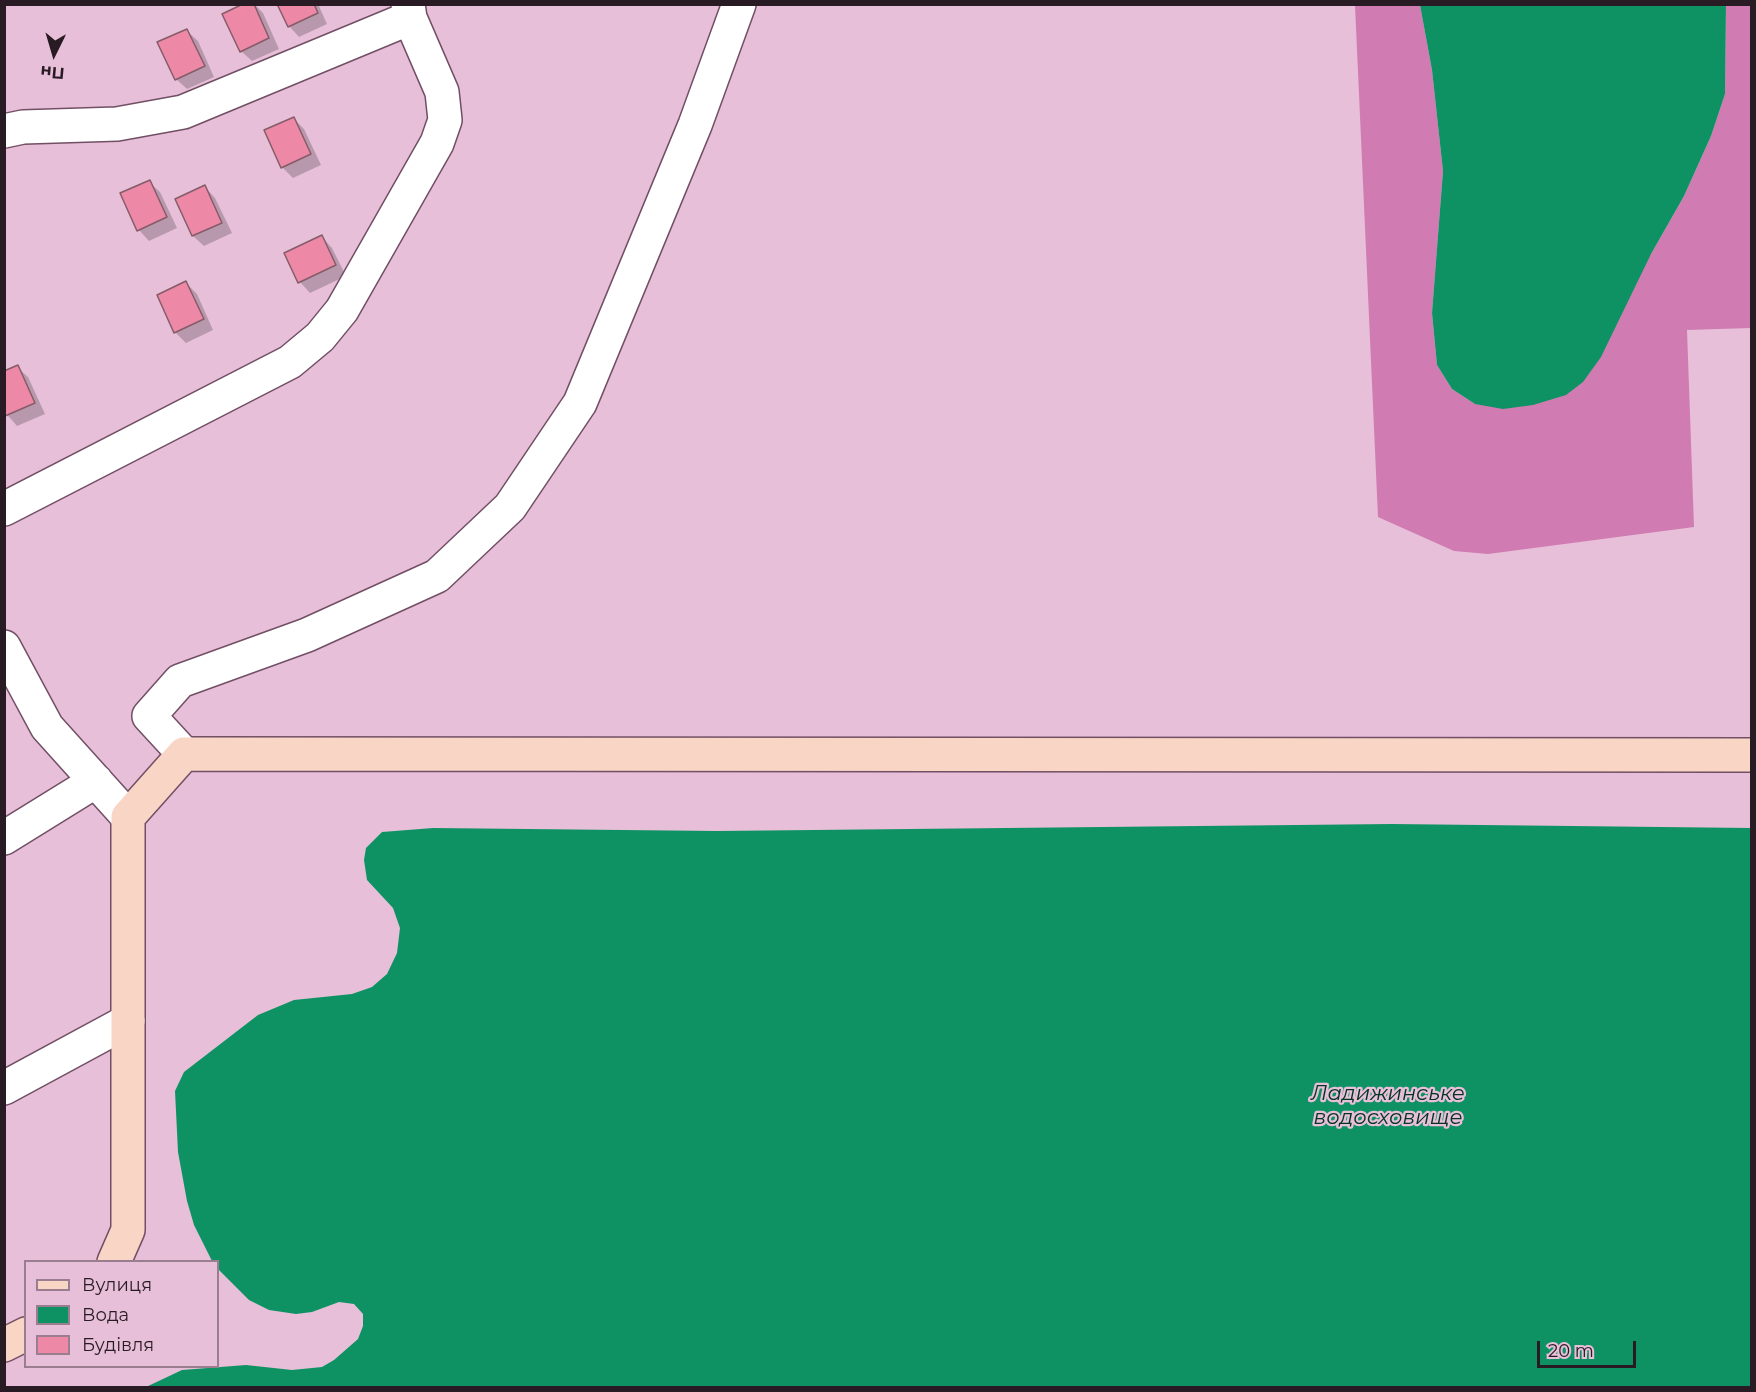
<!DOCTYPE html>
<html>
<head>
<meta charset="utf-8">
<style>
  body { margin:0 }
  #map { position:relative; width:1756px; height:1392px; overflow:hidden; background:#e7bfd8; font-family:Montserrat,sans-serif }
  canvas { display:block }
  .frame { position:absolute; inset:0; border:6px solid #291b24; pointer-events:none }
  .legend { position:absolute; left:24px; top:1260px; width:195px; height:108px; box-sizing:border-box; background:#e7bfd8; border:2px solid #9b7d90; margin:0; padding:8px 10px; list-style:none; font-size:18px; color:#291b24 }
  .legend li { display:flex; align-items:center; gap:12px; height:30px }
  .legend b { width:30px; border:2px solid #9b7d90 }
  .north { position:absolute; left:24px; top:24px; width:60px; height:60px; -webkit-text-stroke:4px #e7bfd8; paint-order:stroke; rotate:185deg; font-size:16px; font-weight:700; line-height:24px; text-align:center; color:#291b24 }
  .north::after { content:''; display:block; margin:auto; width:21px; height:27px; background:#291b24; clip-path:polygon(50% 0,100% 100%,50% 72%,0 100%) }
  .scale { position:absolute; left:1537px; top:1341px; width:99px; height:27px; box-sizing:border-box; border:3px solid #291b24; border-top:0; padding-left:8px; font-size:18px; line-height:21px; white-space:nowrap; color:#291b24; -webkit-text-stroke:4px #e7bfd8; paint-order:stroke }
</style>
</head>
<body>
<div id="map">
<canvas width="1756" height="1392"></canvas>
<div class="frame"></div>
<ul class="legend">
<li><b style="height:8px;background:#f9d5c6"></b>Вулиця</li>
<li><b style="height:16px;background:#0f9263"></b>Вода</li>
<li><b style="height:16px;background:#ed89a7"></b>Будівля</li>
</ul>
<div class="north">Пн</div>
<div class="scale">20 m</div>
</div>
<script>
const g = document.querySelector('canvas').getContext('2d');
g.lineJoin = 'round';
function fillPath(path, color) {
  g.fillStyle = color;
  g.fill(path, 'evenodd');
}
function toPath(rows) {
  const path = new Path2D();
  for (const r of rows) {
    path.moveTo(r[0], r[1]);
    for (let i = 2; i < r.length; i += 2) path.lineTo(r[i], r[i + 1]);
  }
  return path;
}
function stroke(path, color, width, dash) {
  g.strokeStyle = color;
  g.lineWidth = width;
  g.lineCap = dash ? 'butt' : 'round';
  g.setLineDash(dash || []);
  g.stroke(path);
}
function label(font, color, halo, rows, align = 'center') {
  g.font = font + ' Montserrat,sans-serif';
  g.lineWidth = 4.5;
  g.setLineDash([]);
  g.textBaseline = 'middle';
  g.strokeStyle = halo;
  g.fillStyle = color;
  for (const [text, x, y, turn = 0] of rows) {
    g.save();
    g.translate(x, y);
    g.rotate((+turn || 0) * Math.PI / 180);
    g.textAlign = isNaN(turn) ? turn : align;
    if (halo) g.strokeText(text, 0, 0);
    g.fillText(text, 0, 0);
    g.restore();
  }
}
fillPath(toPath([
  [1355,5,1420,5,1432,70,1443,171,1432,313,1437,365,1452,389,1475,404,1651,254,1684,196,1711,136,1725,94,1726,5,1751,5,1751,328,1687,330,1694,527,1488,554,1454,551,1378,517]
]), '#d07bb2');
fillPath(toPath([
  [1420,5,1726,5,1725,94,1711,136,1684,196,1651,254,1601,357,1583,382,1566,395,1533,405,1503,409,1475,404,1452,389,1437,365,1432,313,1443,171,1432,70],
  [1392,824,1751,828,1751,1387,146,1387,182,1370,246,1365,292,1370,322,1367,334,1360,358,1339,363,1326,363,1314,354,1304,339,1302,312,1312,296,1314,269,1310,249,1300,218,1269,218,1262,212,1261,194,1225,187,1201,178,1152,175,1091,184,1072,258,1015,294,1000,352,994,372,987,387,974,397,953,400,928,393,908,367,880,364,860,366,848,382,832,433,828,717,831]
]), '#0f9263');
fillPath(toPath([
  [246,4,254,4,263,13,279,49,252,61,241,51],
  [279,4,318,4,327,24,299,37,289,26],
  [187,31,198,41,214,77,187,89,176,79],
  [293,118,304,129,321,165,293,178,282,167],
  [149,182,160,192,177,228,149,241,139,230],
  [205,187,215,198,232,233,204,246,193,236,177,200],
  [322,237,332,248,346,276,310,293,300,282],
  [186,283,197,294,213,330,186,343,175,332],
  [17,367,28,377,45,414,17,426,4,411,4,373]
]), '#0003');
const building = toPath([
  [243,4,254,4,269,38,240,52,222,14,243,4],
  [277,4,314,4,318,13,288,27,277,4],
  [187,29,205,66,175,80,157,42,187,29],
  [294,117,311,154,281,168,264,130,294,117],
  [150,180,167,217,137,231,120,193,150,180],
  [205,185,222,223,192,236,175,199,205,185],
  [322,235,336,265,298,283,284,253,322,235],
  [186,281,204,319,174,333,157,295,186,281],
  [18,365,35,403,5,416,4,371,18,365]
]);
fillPath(building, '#ed89a7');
stroke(building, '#845c67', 1.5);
const street = toPath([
  [4,131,23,127,117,124,183,112,410,18],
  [4,509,290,362,320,337,342,310,437,143,445,120,442,92,410,18,408,4],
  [4,647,47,727,128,817],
  [184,754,149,716,180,681,307,635,437,576,510,507,580,403,695,125,739,4],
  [4,838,96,781],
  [4,1088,128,1021]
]);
const secondary = toPath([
  [114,1262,128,1230,128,817,184,754,1752,755],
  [4,1345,26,1334]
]);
stroke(street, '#714f64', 36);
stroke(secondary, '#714f64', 36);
stroke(street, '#fff', 33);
stroke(secondary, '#f9d5c6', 33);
label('italic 21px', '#023421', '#e7bfd8', [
  ["Ладижинське",1388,1094],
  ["водосховище",1388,1118]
]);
</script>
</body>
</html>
